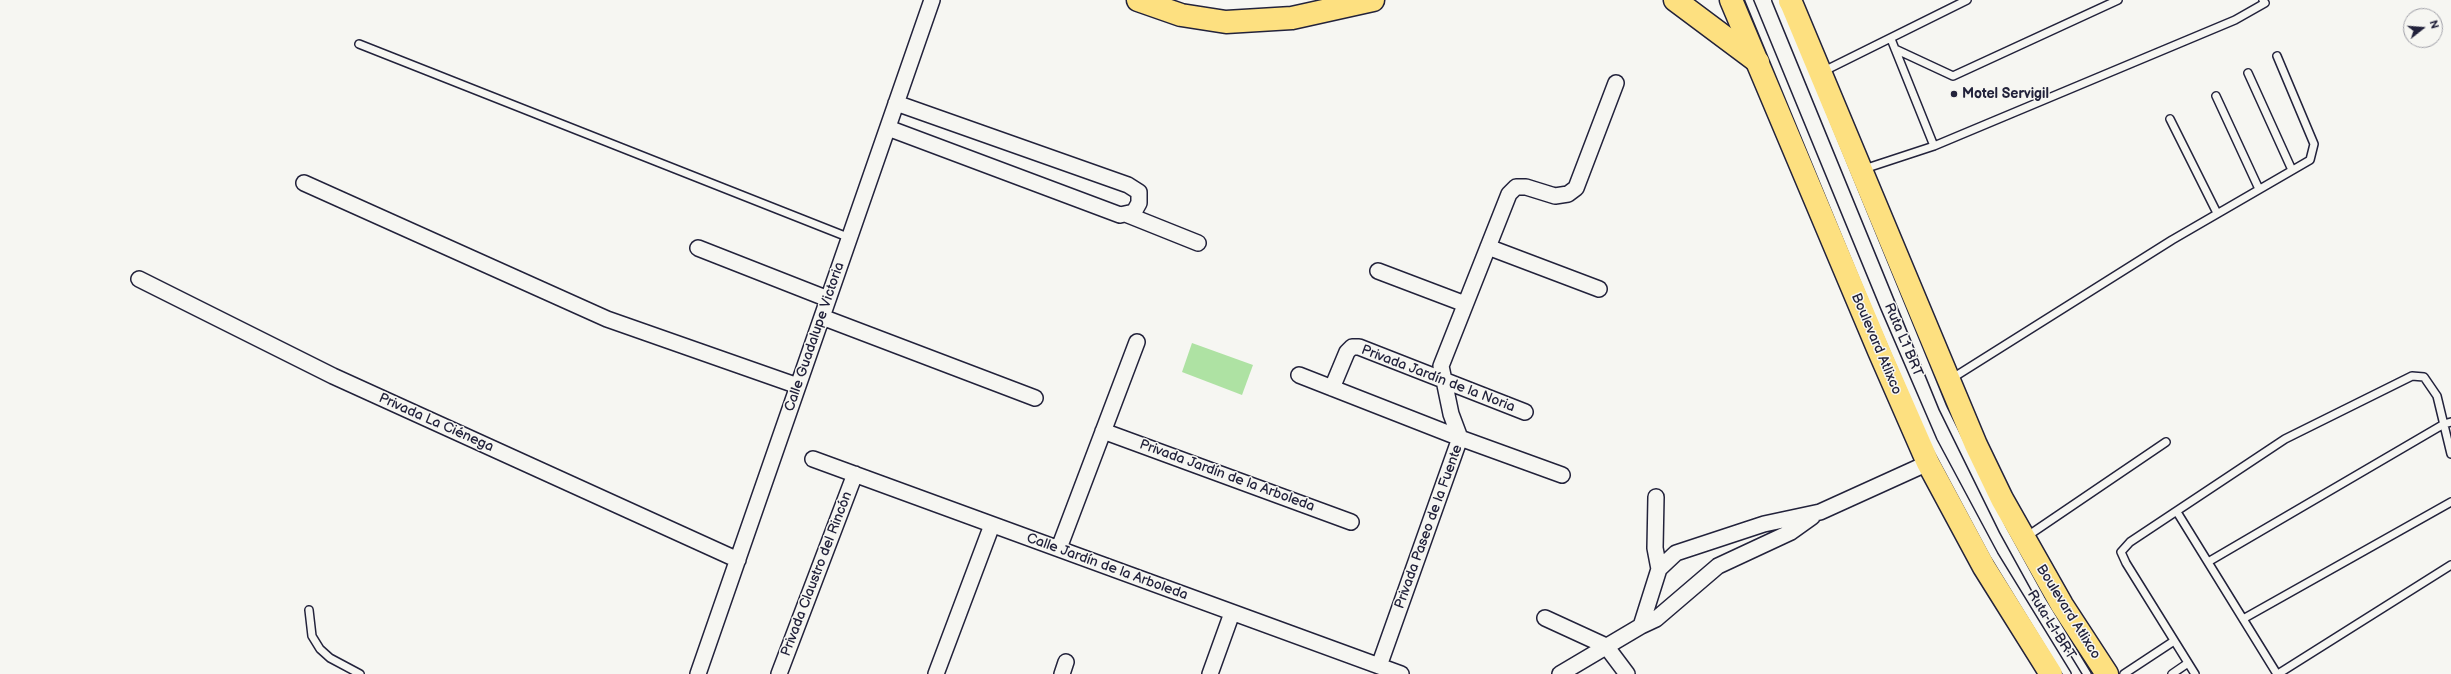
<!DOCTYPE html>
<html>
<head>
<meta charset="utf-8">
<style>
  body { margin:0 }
  #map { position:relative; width:2451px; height:674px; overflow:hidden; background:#f6f6f2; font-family:"Balsamiq Sans",sans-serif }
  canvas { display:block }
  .north { position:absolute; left:2403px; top:8px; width:40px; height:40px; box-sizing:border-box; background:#f6f6f2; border:1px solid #a1a1a9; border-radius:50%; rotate:73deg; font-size:11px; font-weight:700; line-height:16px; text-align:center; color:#22223b }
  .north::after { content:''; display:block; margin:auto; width:14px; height:18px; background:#22223b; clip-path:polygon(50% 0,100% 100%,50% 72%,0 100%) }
</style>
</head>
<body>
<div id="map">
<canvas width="2451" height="674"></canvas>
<div class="north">N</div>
</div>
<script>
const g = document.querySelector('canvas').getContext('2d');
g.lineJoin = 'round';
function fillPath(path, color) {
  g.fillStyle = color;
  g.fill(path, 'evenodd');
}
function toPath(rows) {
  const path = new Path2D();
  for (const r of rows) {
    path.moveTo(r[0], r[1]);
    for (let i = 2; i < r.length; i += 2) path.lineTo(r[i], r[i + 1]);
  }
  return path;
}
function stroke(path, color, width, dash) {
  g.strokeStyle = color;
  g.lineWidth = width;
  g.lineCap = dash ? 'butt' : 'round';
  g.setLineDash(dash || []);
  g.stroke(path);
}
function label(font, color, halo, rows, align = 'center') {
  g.font = font + ' "Balsamiq Sans",sans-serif';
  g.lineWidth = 3;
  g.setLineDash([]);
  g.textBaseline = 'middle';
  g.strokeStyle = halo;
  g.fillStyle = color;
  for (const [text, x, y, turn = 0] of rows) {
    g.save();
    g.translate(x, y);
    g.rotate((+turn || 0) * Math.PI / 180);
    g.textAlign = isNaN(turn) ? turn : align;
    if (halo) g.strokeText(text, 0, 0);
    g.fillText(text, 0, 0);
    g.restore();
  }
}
fillPath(toPath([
  [1192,343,1253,365,1242,395,1182,372]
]), '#aee2a3');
const lane = toPath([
  [1749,0,1877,311,1933,441,1994,555,2067,674],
  [1776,0,1943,408,2003,530,2041,599,2087,674],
  [1891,39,1934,146],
  [359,44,850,238],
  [1895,49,1953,76,2118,0],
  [1822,72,1967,0],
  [2248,73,2292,170],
  [2216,96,2259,189],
  [2170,119,2217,213],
  [1864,169,1934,146,2235,20,2265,3,2263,0],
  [1951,379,2172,240,2310,160,2314,144,2277,56],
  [2177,512,2277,674],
  [2026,537,2166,442],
  [2208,562,2444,424,2451,422],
  [309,610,312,636,320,649,330,658,360,674],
  [2243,619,2451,502],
  [2124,674,2174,641],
  [2172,674,2188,663],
  [2195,674,2126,563,2121,552,2130,542,2285,439,2412,376,2424,377,2437,396,2451,454],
  [2278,674,2451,565]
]);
const street = toPath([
  [888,128,1120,215,1134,212,1139,203,1139,192,1128,185,896,103],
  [304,183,607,319,798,386],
  [1128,215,1198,243],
  [1488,247,1599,289],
  [698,248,828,299],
  [1378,271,1465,304],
  [139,279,333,376,738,560],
  [822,317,1035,398],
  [1299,375,1460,438,1562,475],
  [1332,388,1347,352,1352,347,1359,347,1525,412],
  [1103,431,1351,522],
  [813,459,1401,674],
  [1656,497,1655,548,1659,569],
  [1059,548,1137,342],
  [1545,618,1606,646,1627,674],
  [1641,626,1659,569,1676,553,1764,524,1820,512,1928,463],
  [1379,666,1460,438,1451,414,1441,366,1509,194,1516,187,1526,187,1555,196,1568,194,1576,188,1616,83],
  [698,674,932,0],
  [779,674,855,474],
  [936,674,992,525],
  [1062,674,1066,662],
  [1210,674,1232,613],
  [1560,674,1641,626,1656,619,1718,566,1791,532,1812,517]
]);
const primary = toPath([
  [1731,0,1879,351,1928,463,1984,567,2051,674],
  [1790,0,1976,445,2002,499,2062,605,2107,674]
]);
const highway = toPath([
  [1138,0,1181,15,1226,22,1292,18,1373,0],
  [1675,0,1758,62],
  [1790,0,1790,1]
]);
stroke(lane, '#22223b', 10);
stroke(street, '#22223b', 18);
stroke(primary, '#22223b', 25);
stroke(highway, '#22223b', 25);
stroke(lane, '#f6f6f2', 7);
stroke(street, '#f6f6f2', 15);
stroke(primary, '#fde080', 22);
stroke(highway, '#fde080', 22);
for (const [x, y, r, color] of [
  [1954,94,4,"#22223b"]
]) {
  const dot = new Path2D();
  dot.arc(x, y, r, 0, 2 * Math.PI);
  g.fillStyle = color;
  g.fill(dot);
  stroke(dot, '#f6f6f2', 1.5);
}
label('bold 14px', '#22223b', '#f6f6f2', [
  ["Motel Servigil",1962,94]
], 'left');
label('14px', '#22223b', '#f6f6f2', [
  ["Calle Guadalupe Victoria",815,337,-71],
  ["Ruta L1 BRT",1903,340,67],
  ["Boulevard Atlixco",1876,344,67],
  ["Privada Jardín de la Noria",1438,379,21],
  ["Privada La Ciénega",436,423,24],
  ["Privada Jardín de la Arboleda",1227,476,20],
  ["Privada Paseo de la Fuente",1429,527,-70],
  ["Calle Jardín de la Arboleda",1107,567,20],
  ["Privada Claustro del Rincón",817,574,-69],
  ["Boulevard Atlixco",2068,612,58],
  ["Ruta L1 BRT",2051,625,58]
]);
</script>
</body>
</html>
